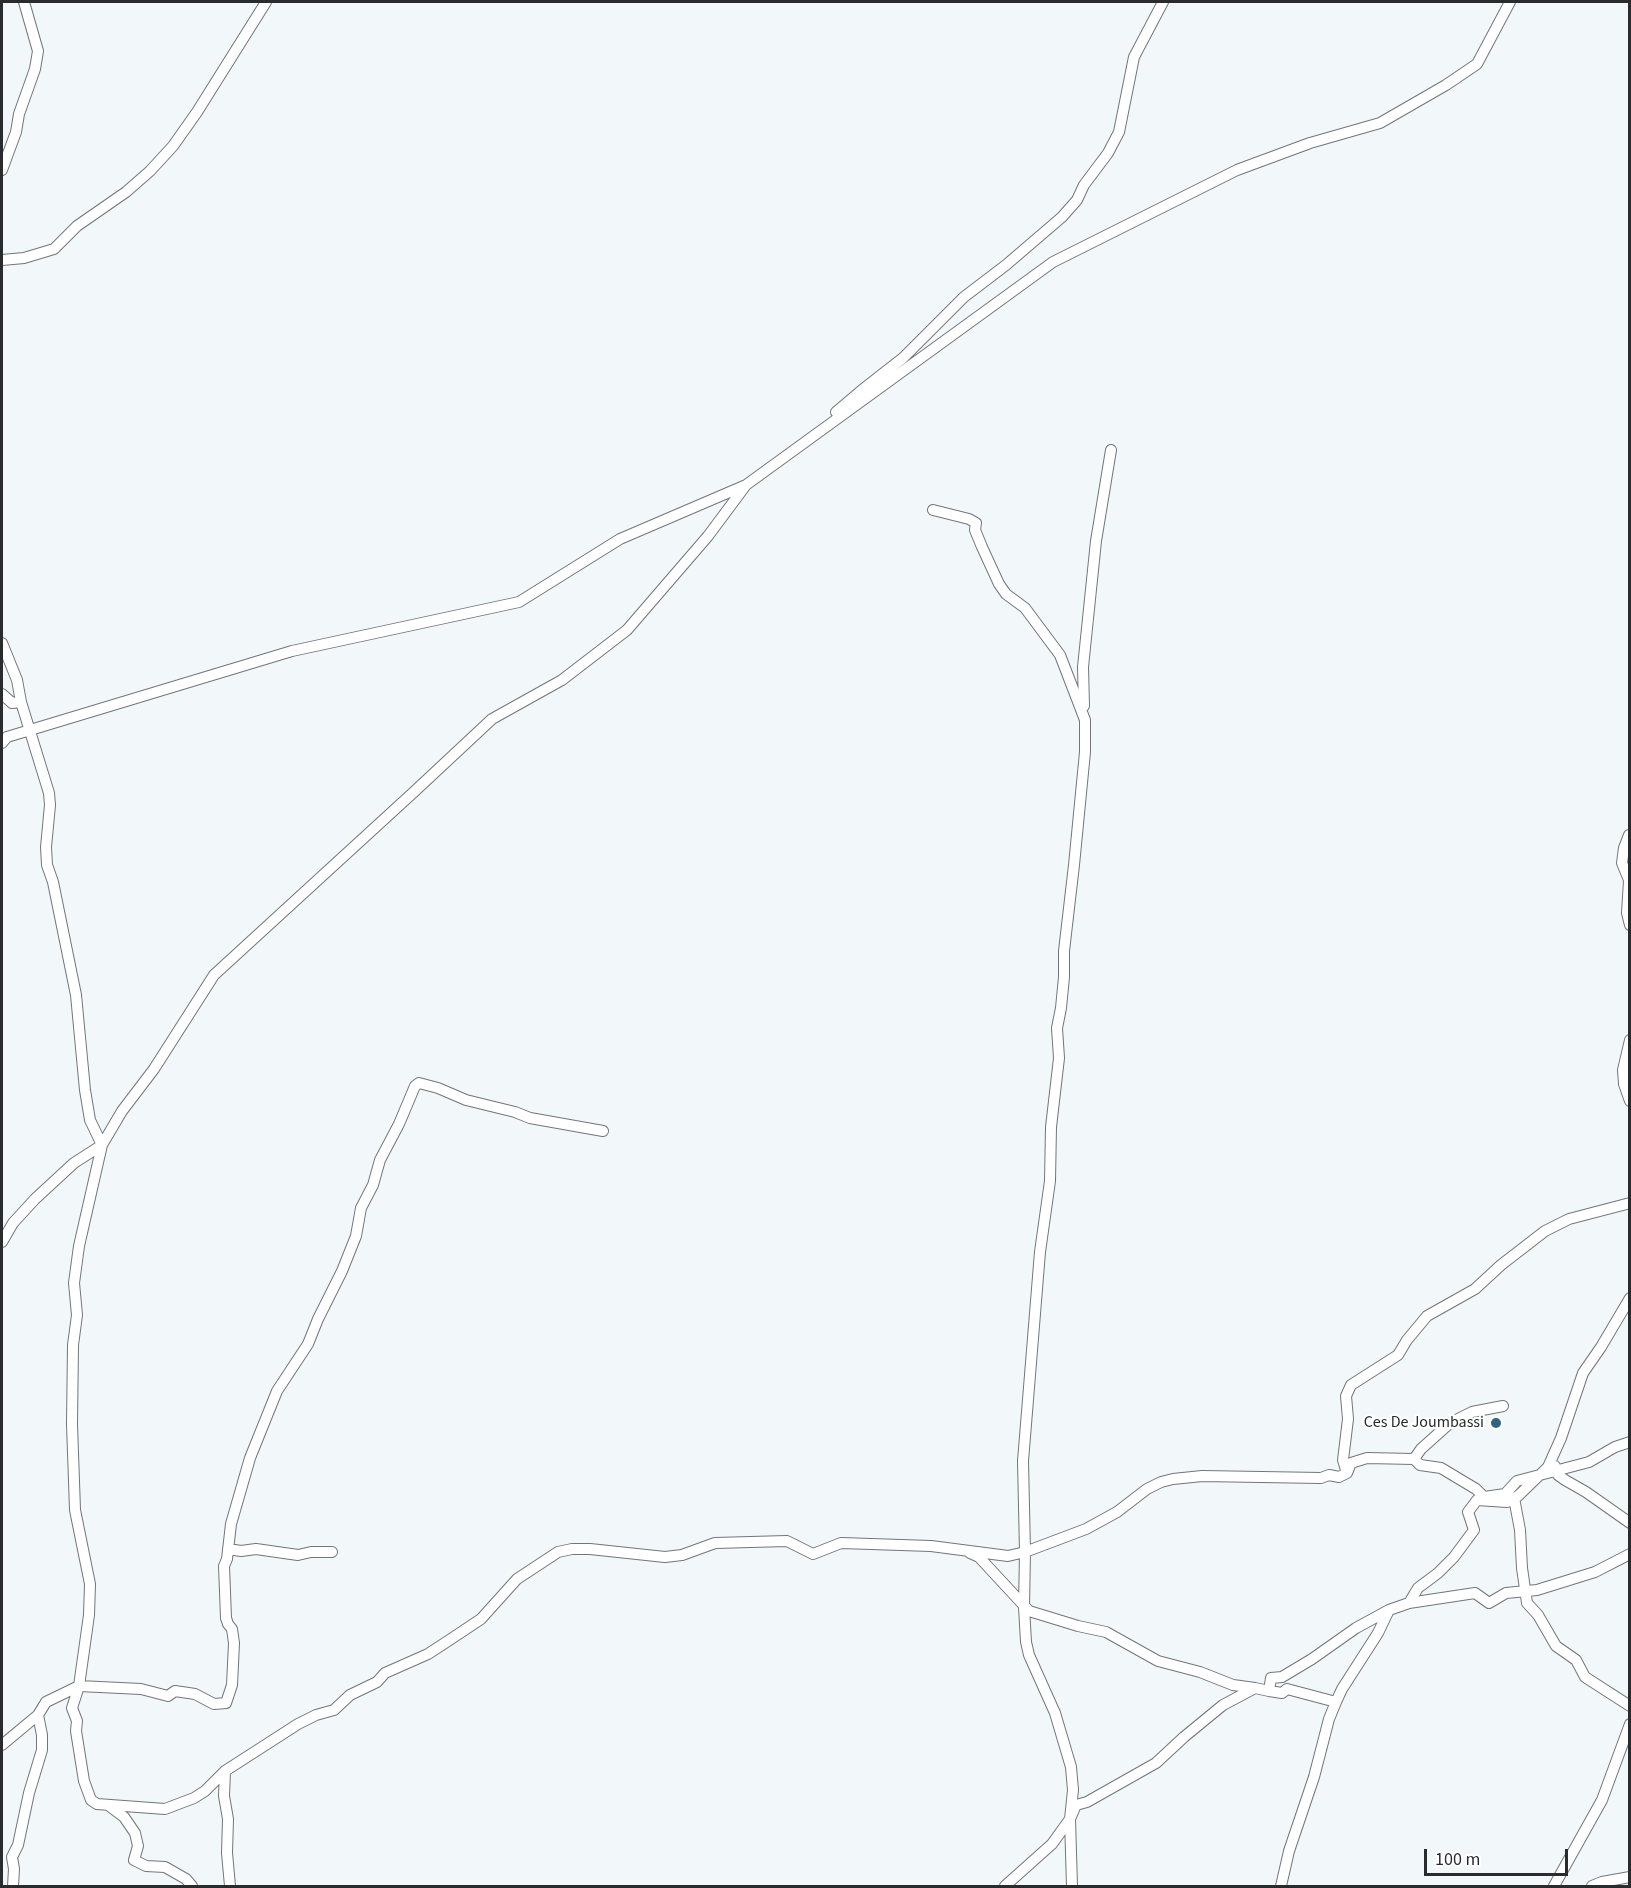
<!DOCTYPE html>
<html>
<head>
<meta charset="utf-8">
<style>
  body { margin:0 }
  #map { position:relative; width:1631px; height:1888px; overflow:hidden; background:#f2f7f9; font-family:"Source Sans 3",sans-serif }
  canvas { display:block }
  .frame { position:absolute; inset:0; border:3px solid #292b2c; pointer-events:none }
  .scale { position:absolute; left:1424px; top:1849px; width:144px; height:27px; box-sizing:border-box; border:3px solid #292b2c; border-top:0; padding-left:8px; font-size:18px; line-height:21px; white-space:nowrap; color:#292b2c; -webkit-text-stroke:4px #fff; paint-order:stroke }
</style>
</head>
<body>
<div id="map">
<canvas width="1631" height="1888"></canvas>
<div class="frame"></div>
<div class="scale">100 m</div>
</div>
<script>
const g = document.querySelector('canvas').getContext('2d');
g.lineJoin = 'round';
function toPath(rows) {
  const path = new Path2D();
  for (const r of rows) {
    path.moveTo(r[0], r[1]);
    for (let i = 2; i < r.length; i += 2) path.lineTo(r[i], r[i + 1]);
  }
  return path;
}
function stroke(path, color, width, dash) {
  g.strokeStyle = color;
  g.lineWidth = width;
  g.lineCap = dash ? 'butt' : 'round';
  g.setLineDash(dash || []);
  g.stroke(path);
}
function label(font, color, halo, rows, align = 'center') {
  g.font = font + ' "Source Sans 3",sans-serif';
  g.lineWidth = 4.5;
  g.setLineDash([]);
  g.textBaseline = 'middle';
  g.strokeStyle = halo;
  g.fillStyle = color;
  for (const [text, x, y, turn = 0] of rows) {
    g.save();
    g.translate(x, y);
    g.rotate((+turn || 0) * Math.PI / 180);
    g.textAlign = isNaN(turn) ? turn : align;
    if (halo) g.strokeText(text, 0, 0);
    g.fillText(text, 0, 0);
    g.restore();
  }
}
const minor = toPath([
  [2,170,16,132,19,114,35,69,38,51,24,2],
  [2,260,24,258,54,249,77,226,126,192,150,171,173,146,197,112,266,2],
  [836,412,862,390,903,358,964,297,1006,265,1062,217,1077,200,1084,185,1108,153,1119,132,1134,57,1163,2],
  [933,510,969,519,976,523,975,530,982,547,999,584,1006,594,1025,608,1060,655,1085,720,1085,752,1074,865,1064,951,1064,977,1061,1008,1057,1028,1059,1058,1051,1127,1050,1181,1040,1252,1023,1461,1025,1552,1024,1607,1026,1642,1029,1655,1055,1713,1071,1767,1073,1790,1070,1819,1072,1886],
  [2,643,17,680,21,702,49,793,50,805,46,847,47,865,53,882,76,995,85,1090,90,1120,102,1145,79,1246,74,1283,77,1315,73,1345,72,1424,75,1510,90,1584,89,1615,79,1686,46,1702,38,1715,2,1745],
  [2,694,12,703,21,702],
  [1084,706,1083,667,1096,541,1111,450],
  [2,743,7,737,292,651,519,602,620,539,746,485],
  [1629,835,1624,848,1622,863,1629,880,1627,913,1630,925],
  [1630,1040,1623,1070,1624,1084,1630,1101],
  [603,1131,530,1118,515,1112,466,1100,438,1088,419,1083,415,1086,399,1124,380,1160,373,1185,361,1208,356,1236,342,1271,318,1319,308,1344,277,1391,250,1458,231,1524,227,1559,224,1566,226,1618,228,1624,232,1629,234,1643,232,1685,226,1703,214,1704,195,1694,175,1691,168,1696,141,1689,79,1686,72,1708,77,1721,76,1731,84,1781,91,1800,97,1804,165,1809,194,1798,205,1791,225,1771,298,1724,316,1715,334,1710,350,1695,377,1682,385,1673,428,1654,451,1639,481,1619,517,1579,558,1552,572,1549,590,1549,665,1557,682,1555,715,1543,787,1541,813,1554,841,1543,931,1546,1008,1556,1025,1552,1086,1529,1117,1512,1147,1489,1161,1482,1173,1479,1202,1476,1321,1478,1329,1475,1339,1477,1347,1473,1351,1463,1367,1458,1414,1459,1421,1449,1450,1423,1472,1412,1503,1406],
  [2,1242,13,1223,35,1199,74,1163,102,1145,122,1111,154,1069,214,975,416,790,492,719,562,680,627,630,708,536,746,485,1053,262,1237,170,1310,143,1380,123,1446,85,1477,64,1510,2],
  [1414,1459,1420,1465,1441,1468,1476,1489,1484,1497,1505,1494,1517,1481,1589,1462,1615,1447,1630,1442],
  [1555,1466,1558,1475,1565,1480,1586,1492,1630,1523],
  [1347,1473,1343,1460,1348,1419,1346,1396,1351,1385,1398,1355,1407,1340,1427,1316,1475,1289,1501,1265,1545,1231,1569,1219,1630,1203],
  [1514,1498,1520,1530,1522,1568,1527,1603,1538,1615,1556,1646,1576,1660,1585,1677,1630,1706],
  [228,1549,241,1551,256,1549,298,1555,311,1552,332,1552],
  [970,1553,979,1557,1029,1611,1078,1626,1106,1632,1158,1661,1200,1672,1233,1685,1255,1688],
  [1409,1603,1475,1593,1489,1603,1506,1593,1537,1590,1595,1572,1630,1554],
  [1269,1691,1282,1693,1287,1689,1336,1702],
  [225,1771,224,1796,228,1819,227,1853,230,1886],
  [108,1805,124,1817,135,1833,138,1846,134,1860,146,1866,165,1867,186,1879,192,1886],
  [13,1886,14,1869,12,1857,18,1845,29,1793,42,1750,42,1735,38,1715],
  [1005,1886,1052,1844,1070,1819,1076,1805,1087,1802,1156,1763,1184,1737,1223,1705,1255,1688,1269,1691,1271,1678,1282,1677,1312,1659,1356,1628,1389,1610,1409,1603,1418,1588,1438,1573,1454,1557,1474,1530,1468,1512,1477,1500,1507,1502,1518,1496,1548,1467,1561,1438,1583,1373,1601,1347,1630,1298],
  [1281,1886,1289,1851,1314,1777,1329,1719,1336,1702,1342,1689,1378,1633,1389,1610],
  [1554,1886,1602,1800,1630,1724],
  [1592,1886,1602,1882,1630,1877]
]);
stroke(minor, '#727679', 12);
stroke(minor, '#fff', 10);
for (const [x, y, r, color] of [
  [1496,1423,6,"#2f637f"]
]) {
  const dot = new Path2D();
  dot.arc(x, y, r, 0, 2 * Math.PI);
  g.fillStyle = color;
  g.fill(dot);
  stroke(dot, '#fff', 2);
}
label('16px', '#292b2c', '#fff', [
  ["Ces De Joumbassi",1484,1423]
], 'right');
</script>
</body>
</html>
